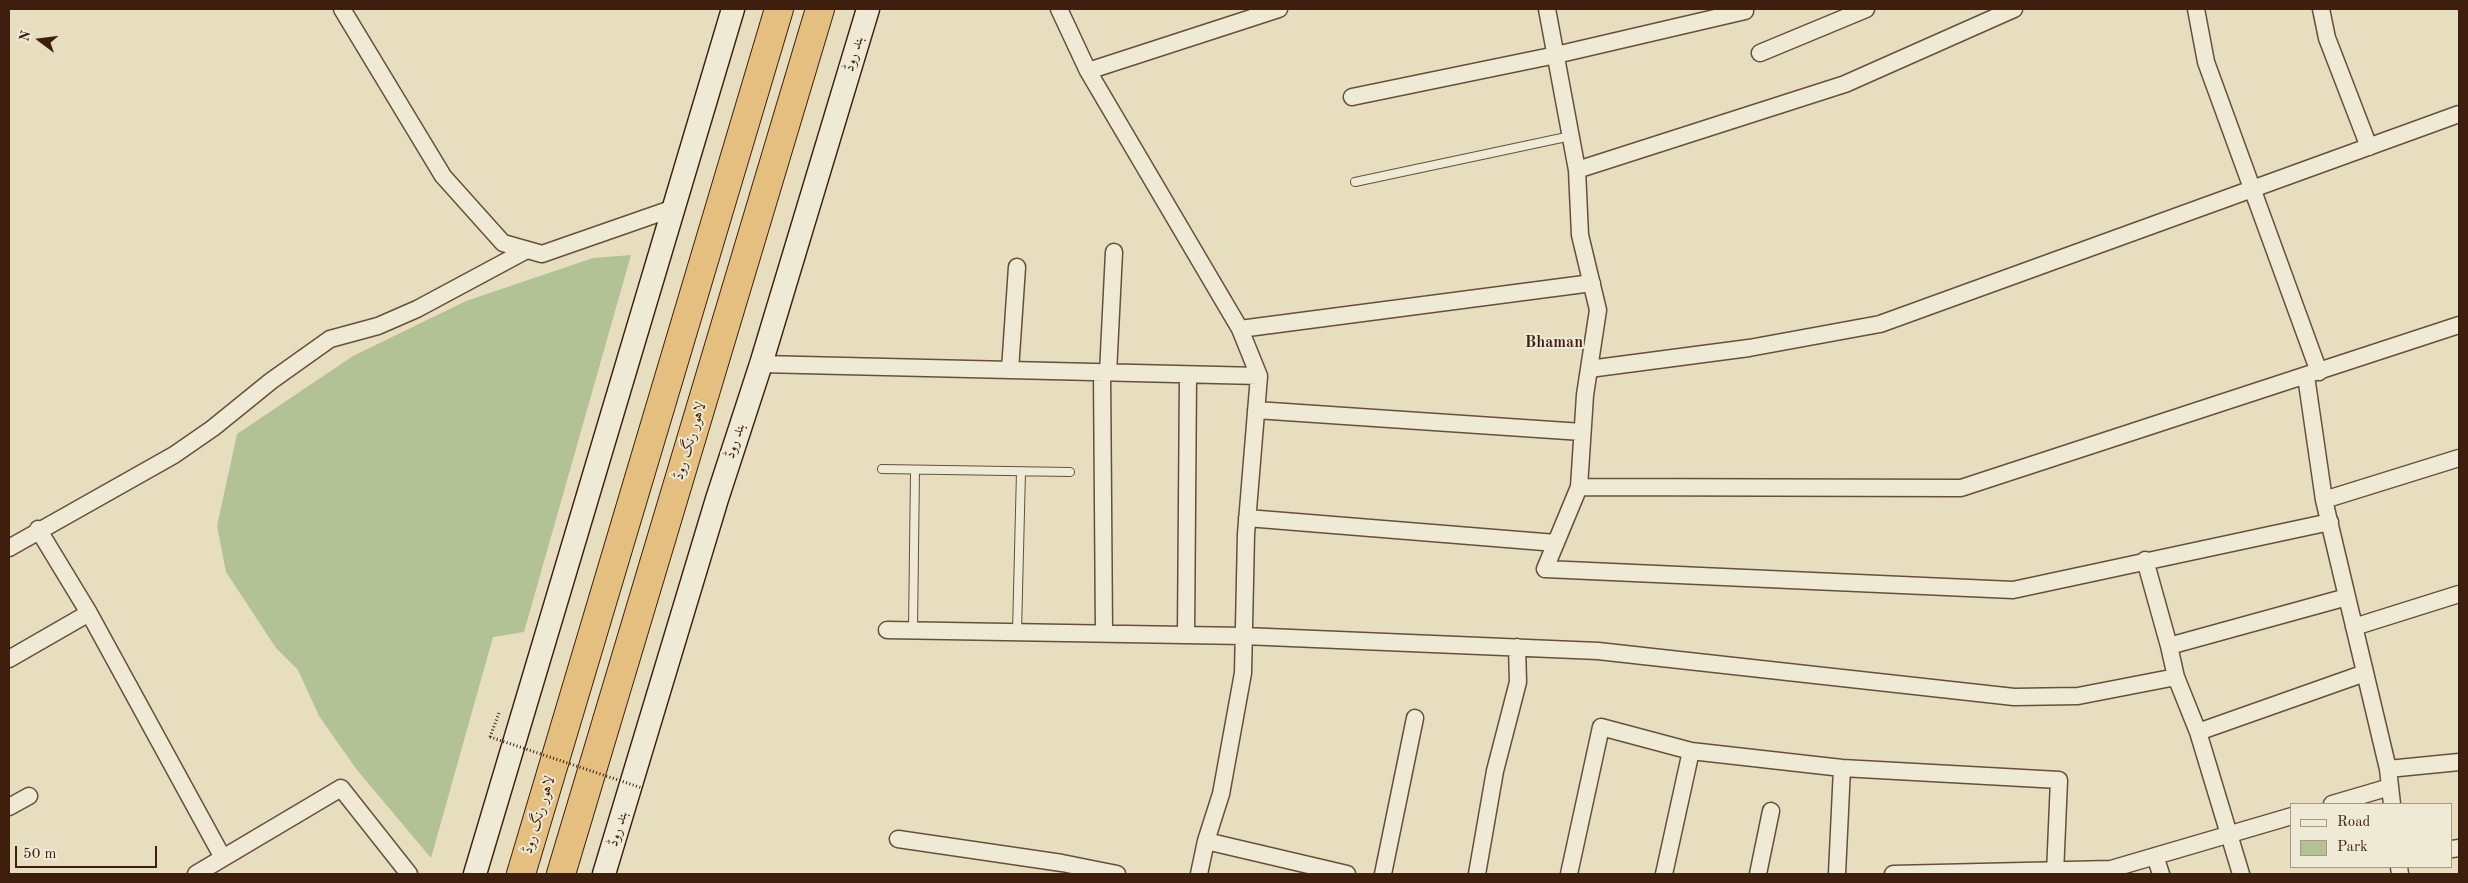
<!DOCTYPE html>
<html>
<head>
<meta charset="utf-8">
<style>
  body { margin:0 }
  #map { position:relative; width:2468px; height:883px; overflow:hidden; background:#e7debf; font-family:"Old Standard TT",serif }
  canvas { display:block }
  .frame { position:absolute; inset:0; border:10px solid #3e1f0e; pointer-events:none }
  .legend { position:absolute; left:2290px; top:803px; width:162px; height:65px; box-sizing:border-box; background:#efead5; border:1px solid #a89985; margin:0; padding:6px 9px; list-style:none; font-size:15px; color:#3e1f0e }
  .legend li { display:flex; align-items:center; gap:10px; height:25px }
  .legend b { width:25px; border:1px solid #a89985 }
  .north { position:absolute; left:15px; top:15px; width:50px; height:50px; -webkit-text-stroke:4px #efead5; paint-order:stroke; rotate:285deg; font-size:14px; font-weight:700; line-height:20px; text-align:center; color:#3e1f0e }
  .north::after { content:''; display:block; margin:auto; width:18px; height:22px; background:#3e1f0e; clip-path:polygon(50% 0,100% 100%,50% 72%,0 100%) }
  .scale { position:absolute; left:15px; top:846px; width:142px; height:22px; box-sizing:border-box; border:2px solid #3e1f0e; border-top:0; padding-left:6px; font-size:15px; line-height:18px; white-space:nowrap; color:#3e1f0e; -webkit-text-stroke:4px #efead5; paint-order:stroke }
</style>
</head>
<body>
<div id="map">
<canvas width="2468" height="883"></canvas>
<div class="frame"></div>
<ul class="legend">
<li><b style="height:6px;background:#efead5"></b>Road</li>
<li><b style="height:14px;background:#b3c294"></b>Park</li>
</ul>
<div class="north">N</div>
<div class="scale">50 m</div>
</div>
<script>
const g = document.querySelector('canvas').getContext('2d');
g.lineJoin = 'round';
function fillPath(path, color) {
  g.fillStyle = color;
  g.fill(path, 'evenodd');
}
function toPath(rows) {
  const path = new Path2D();
  for (const r of rows) {
    path.moveTo(r[0], r[1]);
    for (let i = 2; i < r.length; i += 2) path.lineTo(r[i], r[i + 1]);
  }
  return path;
}
function stroke(path, color, width, dash) {
  g.strokeStyle = color;
  g.lineWidth = width;
  g.lineCap = dash ? 'butt' : 'round';
  g.setLineDash(dash || []);
  g.stroke(path);
}
function label(font, color, halo, rows, align = 'center') {
  g.font = font + ' "Old Standard TT",Amiri,serif';
  g.lineWidth = 4;
  g.setLineDash([]);
  g.textBaseline = 'middle';
  g.strokeStyle = halo;
  g.fillStyle = color;
  for (const [text, x, y, turn = 0] of rows) {
    g.save();
    g.translate(x, y);
    g.rotate((+turn || 0) * Math.PI / 180);
    g.textAlign = isNaN(turn) ? turn : align;
    if (halo) g.strokeText(text, 0, 0);
    g.fillText(text, 0, 0);
    g.restore();
  }
}
fillPath(toPath([
  [631,255,524,632,493,637,431,858,357,770,319,716,298,670,276,648,226,572,217,526,237,434,353,356,466,301,593,258]
]), '#b3c294');
const service = toPath([
  [1355,182,1571,136],
  [882,469,1070,472],
  [913,630,915,470],
  [1017,632,1021,471]
]);
const minor = toPath([
  [342,9,443,176,503,243,542,254,674,208],
  [1059,9,1088,71,1240,329,1259,376,1246,534,1243,673,1221,794,1206,841,1199,874],
  [1547,9,1577,170],
  [2014,9,1845,84,1577,170,1580,235,1598,310,1585,395,1579,487,1545,569,2013,590,2330,522],
  [2196,9,2206,62,2319,372],
  [2321,9,2327,38,2369,147],
  [1760,53,1866,9],
  [1088,71,1279,9],
  [1352,97,1556,55,1745,11],
  [1240,329,1592,283],
  [761,364,1259,376],
  [1589,369,1749,348,1880,324,2459,114],
  [1010,370,1017,267],
  [1102,372,1104,633],
  [1108,373,1114,252],
  [2306,376,2324,500,2388,769,2392,804],
  [1256,410,1582,432],
  [1579,487,1961,488,2459,325],
  [2324,500,2459,458],
  [1247,518,1556,543],
  [38,529,89,613,223,858],
  [9,548,174,455,213,428,271,381,330,339,378,326,417,309,527,250],
  [2145,560,2169,646],
  [2354,627,2459,594],
  [887,630,1244,636,1598,651,2014,697,2078,696,2176,677,2169,646,2347,597],
  [1186,635,1188,375],
  [9,659,89,613],
  [2176,677,2198,732,2241,874],
  [2198,732,2365,673],
  [2388,769,2459,762],
  [2332,804,2390,787],
  [9,807,29,796],
  [898,839,1062,863,1117,874],
  [1206,841,1347,874],
  [2452,849,2459,848],
  [2155,856,2161,874],
  [2399,867,2400,874],
  [196,874,341,788,409,874],
  [1383,874,1415,718],
  [1477,874,1495,771,1518,682,1517,647],
  [1569,874,1601,727,1691,751,1842,768,2059,780,2055,874],
  [1664,874,1691,751],
  [1758,874,1771,811],
  [1837,874,1842,768],
  [1893,874,2111,869,2292,816]
]);
const secondary = toPath([
  [475,874,733,9],
  [604,874,717,499,761,364,868,9]
]);
const motorway = toPath([
  [521,874,779,9],
  [561,874,820,9]
]);
stroke(service, '#684f3a', 10);
stroke(minor, '#684f3a', 19);
stroke(secondary, '#3e1f0e', 25);
stroke(motorway, '#3e1f0e', 30);
stroke(toPath([
  [490,737,499,713]
]), '#3e1f0e', 3, [1, 2.5]);
stroke(service, '#efead5', 8);
stroke(minor, '#efead5', 16);
stroke(secondary, '#efead5', 22);
stroke(motorway, '#e4bf80', 28);
stroke(toPath([
  [490,737,642,788]
]), '#3e1f0e', 3, [1, 2.5]);
label('15px', '#3e1f0e', '#efead5', [
  ["بند روڈ",854,54,-73],
  ["لاہور رنگ روڈ",690,441,-73],
  ["بند روڈ",735,441,-72],
  ["لاہور رنگ روڈ",539,815,-73],
  ["بند روڈ",618,829,-73]
]);
label('bold 16px', '#3e1f0e', '#efead5', [
  ["Bhaman",1554,343]
]);
</script>
</body>
</html>
